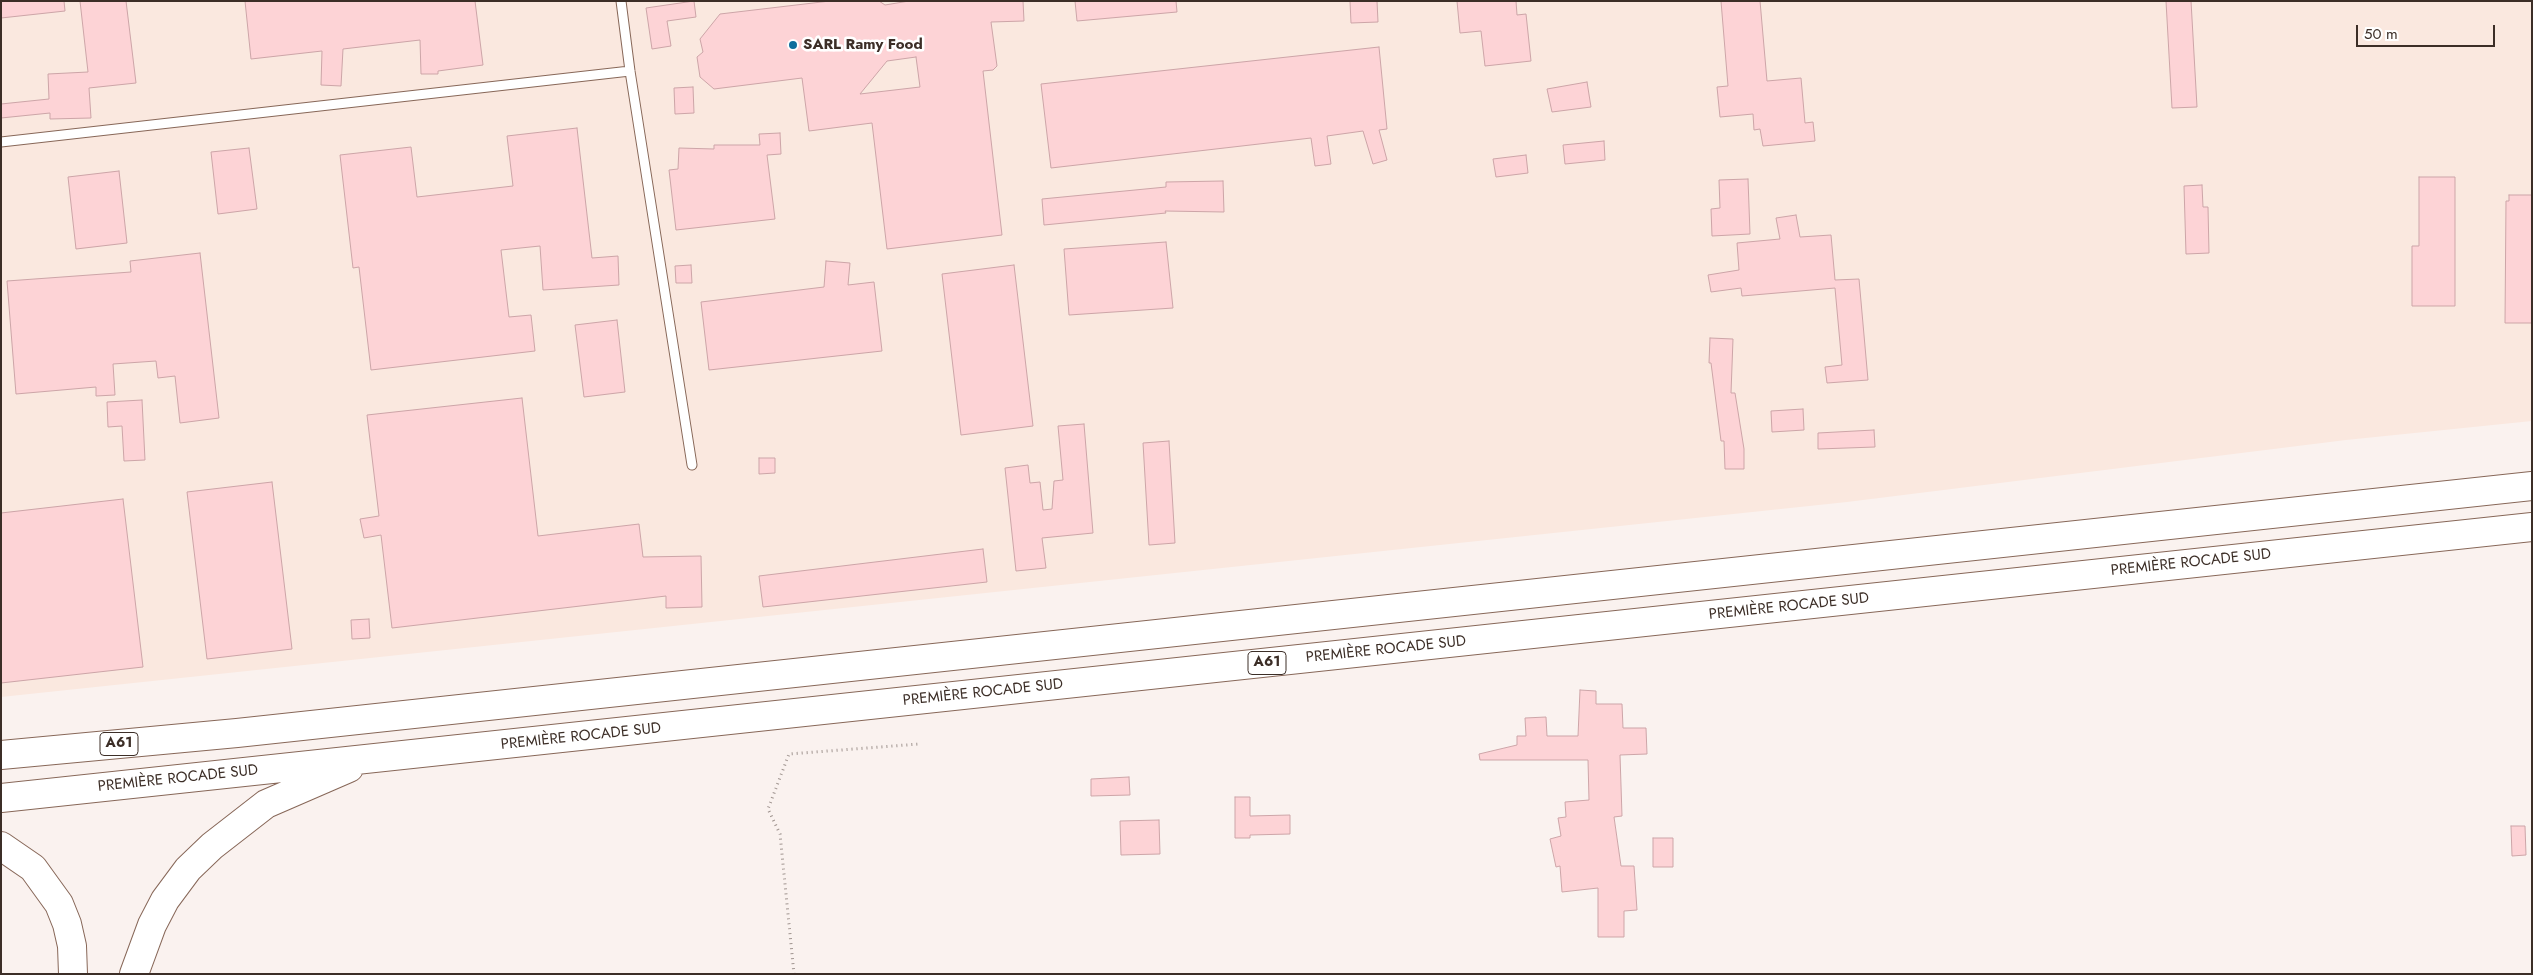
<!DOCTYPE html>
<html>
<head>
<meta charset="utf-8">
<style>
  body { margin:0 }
  #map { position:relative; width:2533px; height:975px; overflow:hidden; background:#faf2ef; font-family:Jost,sans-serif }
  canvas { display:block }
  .frame { position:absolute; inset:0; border:2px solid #3c2e27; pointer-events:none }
  .scale { position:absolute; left:2356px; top:25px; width:139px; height:22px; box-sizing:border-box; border:2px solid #3c2e27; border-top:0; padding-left:6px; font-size:15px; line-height:18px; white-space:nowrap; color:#3c2e27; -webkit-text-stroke:4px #fff; paint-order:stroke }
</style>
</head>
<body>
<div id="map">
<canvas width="2533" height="975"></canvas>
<div class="frame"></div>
<div class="scale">50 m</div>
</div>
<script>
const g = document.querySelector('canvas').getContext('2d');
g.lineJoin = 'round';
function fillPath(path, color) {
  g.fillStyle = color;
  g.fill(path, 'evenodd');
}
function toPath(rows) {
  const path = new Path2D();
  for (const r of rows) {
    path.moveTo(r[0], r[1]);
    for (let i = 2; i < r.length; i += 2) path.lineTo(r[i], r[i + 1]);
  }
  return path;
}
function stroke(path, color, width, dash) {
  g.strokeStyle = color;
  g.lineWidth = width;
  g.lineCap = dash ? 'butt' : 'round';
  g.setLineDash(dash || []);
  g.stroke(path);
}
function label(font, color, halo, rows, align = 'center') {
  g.font = font + ' Jost,sans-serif';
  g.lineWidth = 5;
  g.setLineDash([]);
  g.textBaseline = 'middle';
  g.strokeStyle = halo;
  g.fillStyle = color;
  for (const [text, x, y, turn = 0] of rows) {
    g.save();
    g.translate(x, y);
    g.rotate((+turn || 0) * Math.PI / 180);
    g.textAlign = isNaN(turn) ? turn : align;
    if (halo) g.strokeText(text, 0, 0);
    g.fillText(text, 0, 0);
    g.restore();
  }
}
fillPath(toPath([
  [1,1,2532,1,2532,421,2346,440,1847,502,1,697]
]), '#fae8df');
const building = toPath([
  [1,1,64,1,65,11,1,18,1,1],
  [80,1,126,1,136,83,89,88,91,118,50,119,50,113,1,118,1,104,49,99,48,74,88,72,80,1],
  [245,1,475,1,483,65,438,71,438,74,421,74,420,40,343,49,341,86,321,85,322,51,251,59,245,1],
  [694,1,696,17,667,21,671,46,652,49,646,8,694,1],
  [830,1,879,1,885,5,909,1,1023,1,1024,21,991,22,997,66,993,70,983,71,1002,235,887,249,872,123,809,131,802,78,714,89,700,77,697,57,703,52,700,39,720,14,830,1],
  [916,57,920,87,860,94,887,61,916,57],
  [1075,1,1176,1,1177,12,1077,21,1075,1],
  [1350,1,1377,1,1378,22,1351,23,1350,1],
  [1457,1,1516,1,1517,15,1526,14,1531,61,1485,66,1481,31,1460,33,1457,1],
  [1721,1,1760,1,1767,81,1801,78,1805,123,1813,122,1815,141,1763,146,1760,129,1754,130,1753,114,1720,117,1717,87,1728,86,1721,1],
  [2166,1,2191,1,2197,107,2172,108,2166,1],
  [1379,47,1387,129,1379,130,1387,160,1373,164,1363,131,1327,136,1331,164,1315,166,1311,138,1051,168,1041,84,1379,47],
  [1587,82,1591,107,1552,112,1547,89,1587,82],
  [693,87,694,113,675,114,674,88,693,87],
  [577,128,592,258,618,256,619,285,543,290,540,246,501,250,509,317,531,315,535,351,371,370,359,267,353,268,340,155,411,147,417,197,513,186,507,136,577,128],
  [780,133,781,154,767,155,775,219,676,230,669,170,678,169,679,148,714,149,714,145,760,145,759,134,780,133],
  [1604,141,1605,160,1565,164,1563,145,1604,141],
  [249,148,257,209,218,214,211,152,249,148],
  [1526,155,1528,173,1496,177,1493,159,1526,155],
  [119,171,127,243,76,249,68,177,119,171],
  [2419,177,2455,177,2455,306,2412,306,2412,246,2419,246,2419,177],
  [1748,179,1750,234,1712,236,1711,209,1720,208,1719,180,1748,179],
  [1223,181,1224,212,1165,211,1166,213,1044,225,1042,199,1166,187,1166,182,1223,181],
  [2202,185,2203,207,2208,207,2209,253,2186,254,2184,186,2202,185],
  [2509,195,2532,195,2532,323,2505,323,2506,201,2509,201,2509,195],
  [1796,215,1800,237,1831,235,1835,280,1859,279,1868,380,1827,383,1825,367,1842,365,1835,288,1742,296,1741,288,1711,292,1708,275,1739,270,1737,243,1780,239,1776,218,1796,215],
  [1166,242,1173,308,1069,315,1064,249,1166,242],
  [200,253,219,418,180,423,175,376,158,378,156,361,113,364,115,395,96,396,96,387,16,394,7,281,131,272,130,261,200,253],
  [826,261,850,263,848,285,874,282,882,351,709,370,701,302,824,287,826,261],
  [691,265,692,283,676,283,675,266,691,265],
  [1014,265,1033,426,961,435,942,274,1014,265],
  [617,320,625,392,584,397,575,325,617,320],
  [1710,338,1733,339,1731,393,1735,393,1744,449,1744,469,1725,469,1724,441,1721,441,1711,363,1709,363,1710,338],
  [522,398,538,536,639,524,643,557,701,556,702,607,666,608,666,596,392,628,381,535,364,538,360,519,379,516,367,415,522,398],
  [142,400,145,460,124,461,122,426,108,427,107,402,142,400],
  [1803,409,1804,430,1772,432,1771,411,1803,409],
  [1084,424,1093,533,1042,538,1046,568,1016,571,1005,468,1028,465,1030,483,1040,482,1043,510,1052,509,1054,481,1063,480,1058,426,1084,424],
  [1874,430,1875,447,1818,449,1818,433,1874,430],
  [1169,441,1175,543,1149,545,1143,443,1169,441],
  [759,458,775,458,775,473,759,474,759,458],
  [272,482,292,649,207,659,187,492,272,482],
  [123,499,143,667,1,683,1,513,123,499],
  [983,549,987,582,763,607,759,576,983,549],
  [369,619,370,638,352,639,351,620,369,619],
  [1580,690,1596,691,1596,704,1622,704,1623,728,1646,728,1647,754,1620,755,1622,816,1614,817,1621,866,1634,866,1637,910,1624,911,1624,937,1598,937,1598,888,1562,892,1560,866,1556,867,1550,839,1561,836,1558,818,1566,817,1565,802,1589,800,1588,760,1480,760,1479,754,1517,745,1517,736,1526,736,1525,718,1546,717,1547,736,1578,736,1580,690],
  [1129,777,1130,795,1091,796,1091,779,1129,777],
  [1235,797,1250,797,1250,816,1290,815,1290,834,1250,835,1250,838,1235,838,1235,797],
  [1159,820,1160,854,1121,855,1120,821,1159,820],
  [2511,826,2525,826,2526,855,2512,856,2511,826],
  [1653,838,1673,838,1673,867,1653,867,1653,838]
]);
fillPath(building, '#fdd3d6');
stroke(building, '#cda5a8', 1);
const lane = toPath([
  [621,1,630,71,692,465],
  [1,142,630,71]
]);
const highway = toPath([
  [1,755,237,733,2532,486],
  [1,798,2532,527],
  [1,846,33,868,59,904,67,924,72,946,73,974],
  [134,974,152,925,165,900,188,869,212,846,266,804,349,768]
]);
stroke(lane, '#876758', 11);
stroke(highway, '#876758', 30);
stroke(toPath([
  [794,974,780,834,768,809,789,754,919,744]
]), '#a09590', 3, [1, 4]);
stroke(lane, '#fff', 9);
stroke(highway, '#fff', 28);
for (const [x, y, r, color] of [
  [793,45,5,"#0d6e9c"]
]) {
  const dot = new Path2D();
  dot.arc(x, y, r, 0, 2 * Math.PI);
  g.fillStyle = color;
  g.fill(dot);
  stroke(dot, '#fff', 2);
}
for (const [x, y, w] of [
  [1267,663,38],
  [119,744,38]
]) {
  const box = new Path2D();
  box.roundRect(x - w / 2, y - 11.5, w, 23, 4);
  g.fillStyle = '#fff';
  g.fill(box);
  stroke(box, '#3c2e27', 1);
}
label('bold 14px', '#3c2e27', null, [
  ["A61",1267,663],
  ["A61",119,744]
]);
label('bold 15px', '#3c2e27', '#fff', [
  ["SARL Ramy Food",803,45]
], 'left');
label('15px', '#3c2e27', '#fff', [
  ["PREMIÈRE ROCADE SUD",2191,563,-6],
  ["PREMIÈRE ROCADE SUD",1789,607,-6],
  ["PREMIÈRE ROCADE SUD",1386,650,-6],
  ["PREMIÈRE ROCADE SUD",983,693,-6],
  ["PREMIÈRE ROCADE SUD",581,737,-6],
  ["PREMIÈRE ROCADE SUD",178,779,-6]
]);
</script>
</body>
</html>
